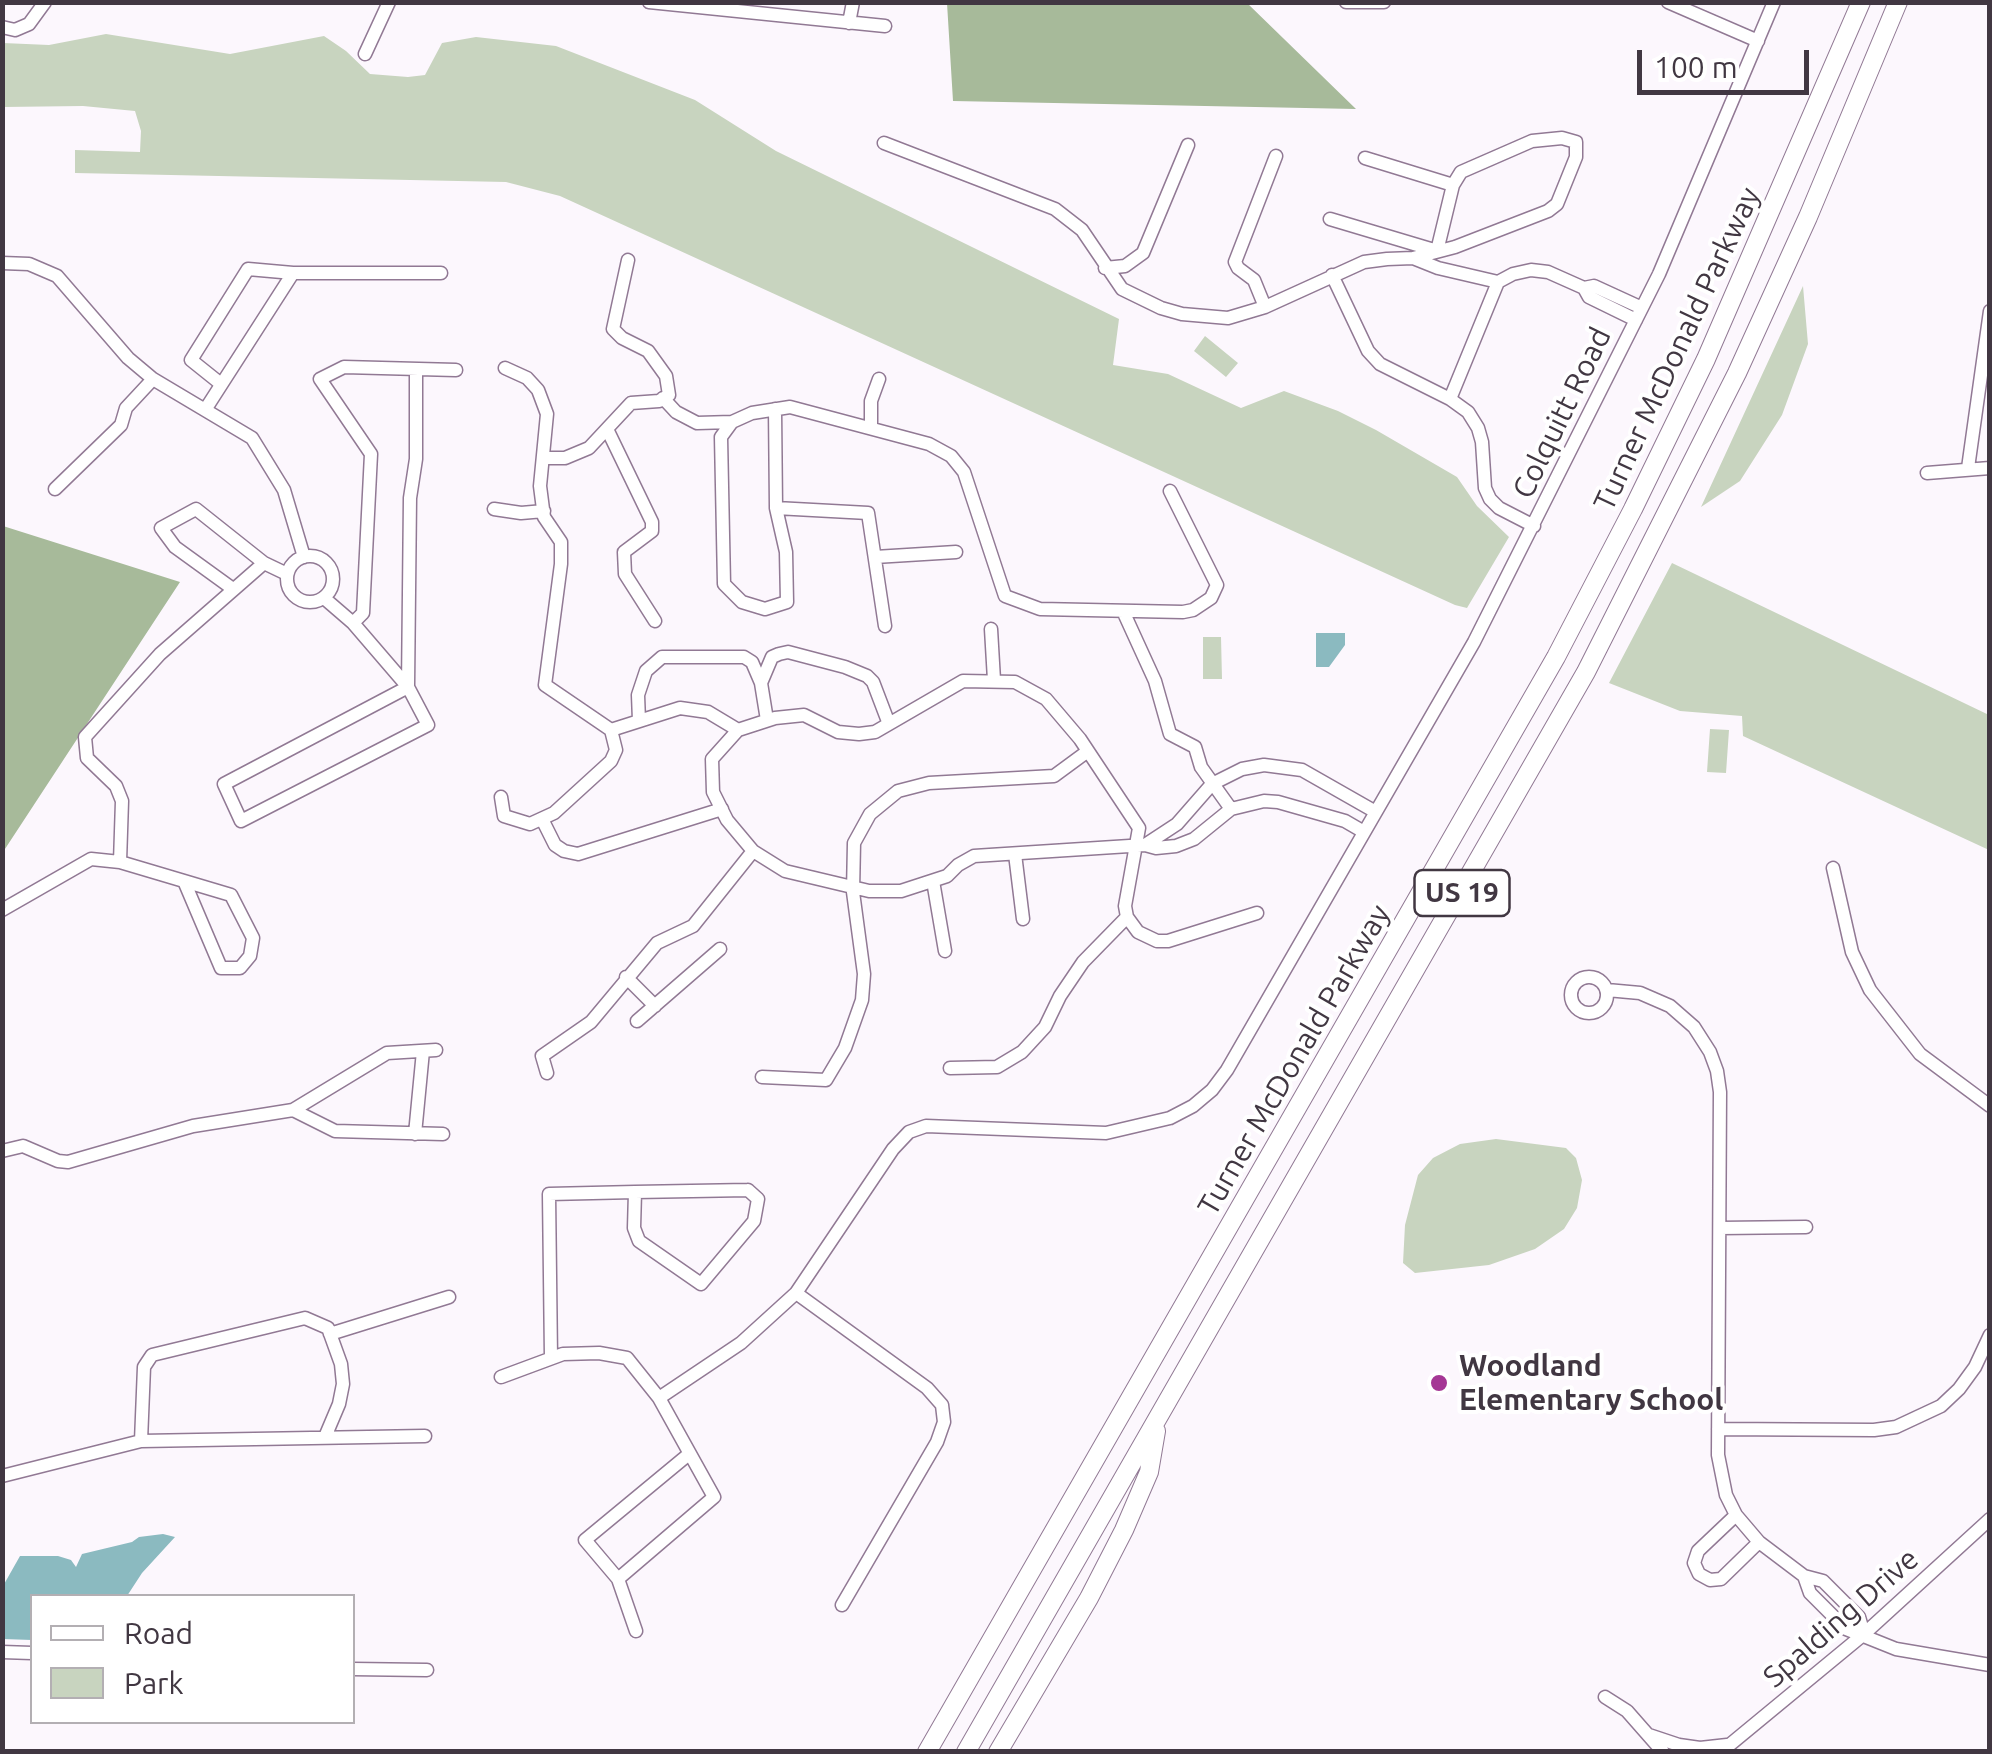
<!DOCTYPE html>
<html>
<head>
<meta charset="utf-8">
<style>
  body { margin:0 }
  #map { position:relative; width:1992px; height:1754px; overflow:hidden; background:#fcf7fd; font-family:Ubuntu,sans-serif }
  canvas { display:block }
  .frame { position:absolute; inset:0; border:5px solid #413742; pointer-events:none }
  .legend { position:absolute; left:30px; top:1594px; width:325px; height:130px; box-sizing:border-box; background:#fff; border:2px solid #b3afb3; margin:0; padding:12px 18px; list-style:none; font-size:30px; color:#413742 }
  .legend li { display:flex; align-items:center; gap:20px; height:50px }
  .legend b { width:50px; border:2px solid #b3afb3 }
  .scale { position:absolute; left:1637px; top:50px; width:172px; height:45px; box-sizing:border-box; border:5px solid #413742; border-top:0; padding-left:12px; font-size:30px; line-height:35px; white-space:nowrap; color:#413742; -webkit-text-stroke:8px #fff; paint-order:stroke }
</style>
</head>
<body>
<div id="map">
<canvas width="1992" height="1754"></canvas>
<div class="frame"></div>
<ul class="legend">
<li><b style="height:12px;background:#fff"></b>Road</li>
<li><b style="height:28px;background:#c8d4bf"></b>Park</li>
</ul>
<div class="scale">100 m</div>
</div>
<script>
const g = document.querySelector('canvas').getContext('2d');
g.lineJoin = 'round';
function fillPath(path, color) {
  g.fillStyle = color;
  g.fill(path, 'evenodd');
}
function toPath(rows) {
  const path = new Path2D();
  for (const r of rows) {
    if (r.length === 3) {
      path.moveTo(r[0] + r[2], r[1]);
      path.arc(r[0], r[1], r[2], 0, 2 * Math.PI);
      continue;
    }
    path.moveTo(r[0], r[1]);
    for (let i = 2; i < r.length; i += 2) path.lineTo(r[i], r[i + 1]);
  }
  return path;
}
function stroke(path, color, width, dash) {
  g.strokeStyle = color;
  g.lineWidth = width;
  g.lineCap = dash ? 'butt' : 'round';
  g.setLineDash(dash || []);
  g.stroke(path);
}
function label(font, color, halo, rows, align = 'center') {
  g.font = font + ' Ubuntu,sans-serif';
  g.lineWidth = 8;
  g.setLineDash([]);
  g.textBaseline = 'middle';
  g.strokeStyle = halo;
  g.fillStyle = color;
  for (const [text, x, y, turn = 0] of rows) {
    g.save();
    g.translate(x, y);
    g.rotate((+turn || 0) * Math.PI / 180);
    g.textAlign = isNaN(turn) ? turn : align;
    if (halo) g.strokeText(text, 0, 0);
    g.fillText(text, 0, 0);
    g.restore();
  }
}
fillPath(toPath([
  [106,34,230,54,324,36,346,51,370,74,408,77,425,75,442,43,476,37,556,46,695,100,776,151,1119,319,1113,365,1168,374,1241,408,1284,391,1338,411,1376,430,1457,477,1477,506,1509,537,1467,608,1455,605,560,196,506,182,75,173,75,150,140,152,141,131,135,111,83,106,3,107,3,43,49,45],
  [1803,286,1808,344,1782,415,1740,481,1701,507],
  [1205,336,1238,363,1226,377,1194,351],
  [1672,563,1989,715,1989,850,1743,736,1742,716,1680,711,1609,683],
  [1203,637,1221,637,1222,679,1203,679],
  [1710,729,1729,730,1726,773,1707,772],
  [1496,1139,1566,1148,1576,1158,1582,1180,1577,1208,1564,1229,1535,1249,1489,1265,1415,1273,1403,1263,1405,1225,1418,1175,1433,1158,1460,1144]
]), '#c8d4bf');
fillPath(toPath([
  [947,3,1247,3,1356,109,953,101],
  [3,526,180,582,3,852]
]), '#a7ba9a');
fillPath(toPath([
  [1316,633,1345,633,1345,645,1329,667,1316,667],
  [163,1534,175,1537,142,1573,127,1596,32,1596,32,1640,3,1639,3,1586,20,1556,58,1556,71,1560,76,1567,82,1554,132,1542,139,1537]
]), '#8bbac0');
const minor = toPath([
  [649,2,885,26],
  [1346,2,1384,2],
  [1668,2,1758,41],
  [849,23,853,2],
  [2,27,15,30,29,24,45,2],
  [365,54,389,2],
  [884,143,1055,209,1082,230,1122,289,1161,308,1182,314,1228,318,1265,307,1364,262,1387,259,1413,258,1438,268,1498,282],
  [1365,158,1453,185],
  [1330,219,1434,250],
  [1413,258,1455,247,1548,211,1557,204,1576,157,1576,142,1562,138,1532,141,1461,172,1453,185,1437,251],
  [2,263,29,264,57,276,128,358,153,379,252,438,284,490,304,557],
  [1105,268,1125,266,1143,253,1188,145],
  [1332,275,1368,351,1380,364,1450,399,1468,412,1478,428,1482,442,1485,488,1490,499,1499,508,1534,526],
  [1584,288,1589,297,1636,320],
  [1265,307,1254,280,1238,268,1235,262,1276,156],
  [505,368,527,378,538,390,547,414,540,486,544,517,561,542,561,564,545,685,611,730,680,708,708,712,738,730,775,718,804,715,838,732,859,734,875,732,963,681,1015,682,1046,699,1080,739,1139,828,1125,906,1127,917,1138,932,1157,941,1168,941,1257,913],
  [221,384,191,360,248,269,293,273,441,273],
  [663,398,676,412,697,423,732,422],
  [1450,399,1498,282,1513,274,1531,270,1548,272,1584,288,1594,286,1642,308],
  [775,409,776,508],
  [205,410,293,273],
  [871,428,871,401,879,379],
  [608,431,652,522,652,531,624,552,625,574,655,621],
  [544,458,565,458,589,448,631,403,659,401,669,395,666,376,648,351,622,338,613,329,628,260],
  [1968,468,1990,311],
  [1927,473,1990,468],
  [55,489,121,425,126,408,153,379],
  [494,509,521,513,544,511],
  [310,579,23],
  [875,557,956,552],
  [233,589,175,547,161,528,196,509,264,563],
  [324,598,353,623,408,687],
  [1123,611,1155,681,1170,734,1195,747,1201,767,1231,809],
  [353,623,363,613,371,454,320,379,344,367,456,370],
  [885,626,868,513,776,508,786,552,787,602,765,609,742,602,724,584,721,437,732,422,752,413,790,407,929,444,951,456,964,472,1005,596,1040,609,1183,612,1193,610,1211,598,1217,585,1170,491],
  [991,629,994,680],
  [761,683,772,657,779,654,788,652,845,667,867,676,873,682,889,724],
  [408,687,428,725,241,821,224,784,408,687],
  [408,687,410,498,416,459,416,369],
  [639,721,638,695,646,671,662,657,744,657,752,662,761,683,767,720],
  [738,730,712,759,713,792,727,820,753,851,785,871,869,891,901,891,947,876,958,865,974,856,1145,845,1156,848,1176,846,1194,839,1231,809,1264,801,1278,802,1345,821,1364,832],
  [501,797,504,816,530,824,554,813,611,761,616,750,611,730],
  [542,819,555,845,564,851,578,854,722,809],
  [1145,845,1177,824,1212,784,1242,769,1264,765,1302,770,1374,811],
  [1015,854,1023,919],
  [120,862,122,801,116,786,87,758,85,737,160,654,264,563,287,574],
  [1833,868,1852,952,1870,990,1920,1054,1990,1106],
  [184,881,231,895,253,938,250,956,240,968,221,968,184,881],
  [933,881,945,951],
  [2,910,91,859,120,862,184,881],
  [1589,995,18],
  [626,977,655,1006],
  [1607,990,1640,993,1670,1006,1694,1027,1710,1052,1717,1071,1720,1092,1718,1455,1726,1495,1736,1515,1759,1542,1804,1576,1823,1581,1859,1617,1864,1634],
  [637,1021,720,949],
  [950,1068,997,1067,1022,1052,1045,1027,1060,996,1083,962,1127,917],
  [547,1073,542,1056,591,1022,657,943,693,926,753,851],
  [762,1077,826,1080,845,1048,862,1000,864,974,853,892,854,843,870,814,898,791,929,783,1054,776,1088,751],
  [293,1110,335,1131,443,1134],
  [415,1134,423,1051],
  [2,1151,23,1146,58,1161,68,1162,193,1126,293,1110,387,1053,436,1050],
  [748,1190,758,1199,754,1221,701,1284,639,1241,634,1228,635,1192,748,1190],
  [1720,1228,1806,1227],
  [796,1293,927,1388,942,1405,944,1422,937,1442,842,1605],
  [330,1334,449,1297],
  [551,1358,549,1194,635,1192],
  [501,1377,563,1354,599,1353,627,1358,659,1398,714,1497,618,1579],
  [659,1398,741,1343,796,1293,893,1149,909,1132,926,1126,1106,1133,1170,1118,1193,1106,1212,1090,1227,1070,1474,642,1659,274,1774,2],
  [1718,1429,1874,1430,1896,1427,1941,1406,1959,1389,1975,1367,1990,1335],
  [141,1441,144,1367,152,1355,305,1318,328,1328,341,1364,343,1384,339,1404,325,1437],
  [2,1476,141,1441,425,1436],
  [1736,1515,1698,1551,1694,1563,1699,1574,1710,1580,1721,1579,1759,1542],
  [1804,1576,1810,1593,1846,1629,1896,1649,1990,1665],
  [636,1631,618,1579,585,1540,689,1454],
  [2,1652,32,1653],
  [352,1669,427,1670],
  [1605,1697,1627,1711,1663,1752],
  [1649,1735,1679,1745,1700,1748,1727,1745],
  [1721,1752,1864,1634,1990,1519]
]);
const highway = toPath([
  [927,1752,1556,657,1633,509,1706,359,1861,2],
  [966,1752,1586,672,1737,373,1808,217,1898,2],
  [998,1752,1089,1598,1124,1530,1149,1472,1156,1431]
]);
stroke(minor, '#917994', 15);
stroke(highway, '#917994', 20);
stroke(minor, '#fff', 12);
stroke(highway, '#fff', 18);
for (const [x, y, r, color] of [
  [1439,1383,10,"#a53795"]
]) {
  const dot = new Path2D();
  dot.arc(x, y, r, 0, 2 * Math.PI);
  g.fillStyle = color;
  g.fill(dot);
  stroke(dot, '#fff', 4);
}
for (const [x, y, w] of [
  [1462,893,95]
]) {
  const box = new Path2D();
  box.roundRect(x - w / 2, y - 23, w, 46, 8);
  g.fillStyle = '#fff';
  g.fill(box);
  stroke(box, '#413742', 2.5);
}
label('bold 28px', '#413742', null, [
  ["US 19",1462,893]
]);
label('30px', '#413742', '#fff', [
  ["Turner McDonald Parkway",1677,349,-65],
  ["Colquitt Road",1562,413,-64],
  ["Turner McDonald Parkway",1294,1060,-60],
  ["Spalding Drive",1841,1618,-41]
]);
label('bold 30px', '#413742', '#fff', [
  ["Woodland",1459,1366],
  ["Elementary School",1459,1400]
], 'left');
</script>
</body>
</html>
